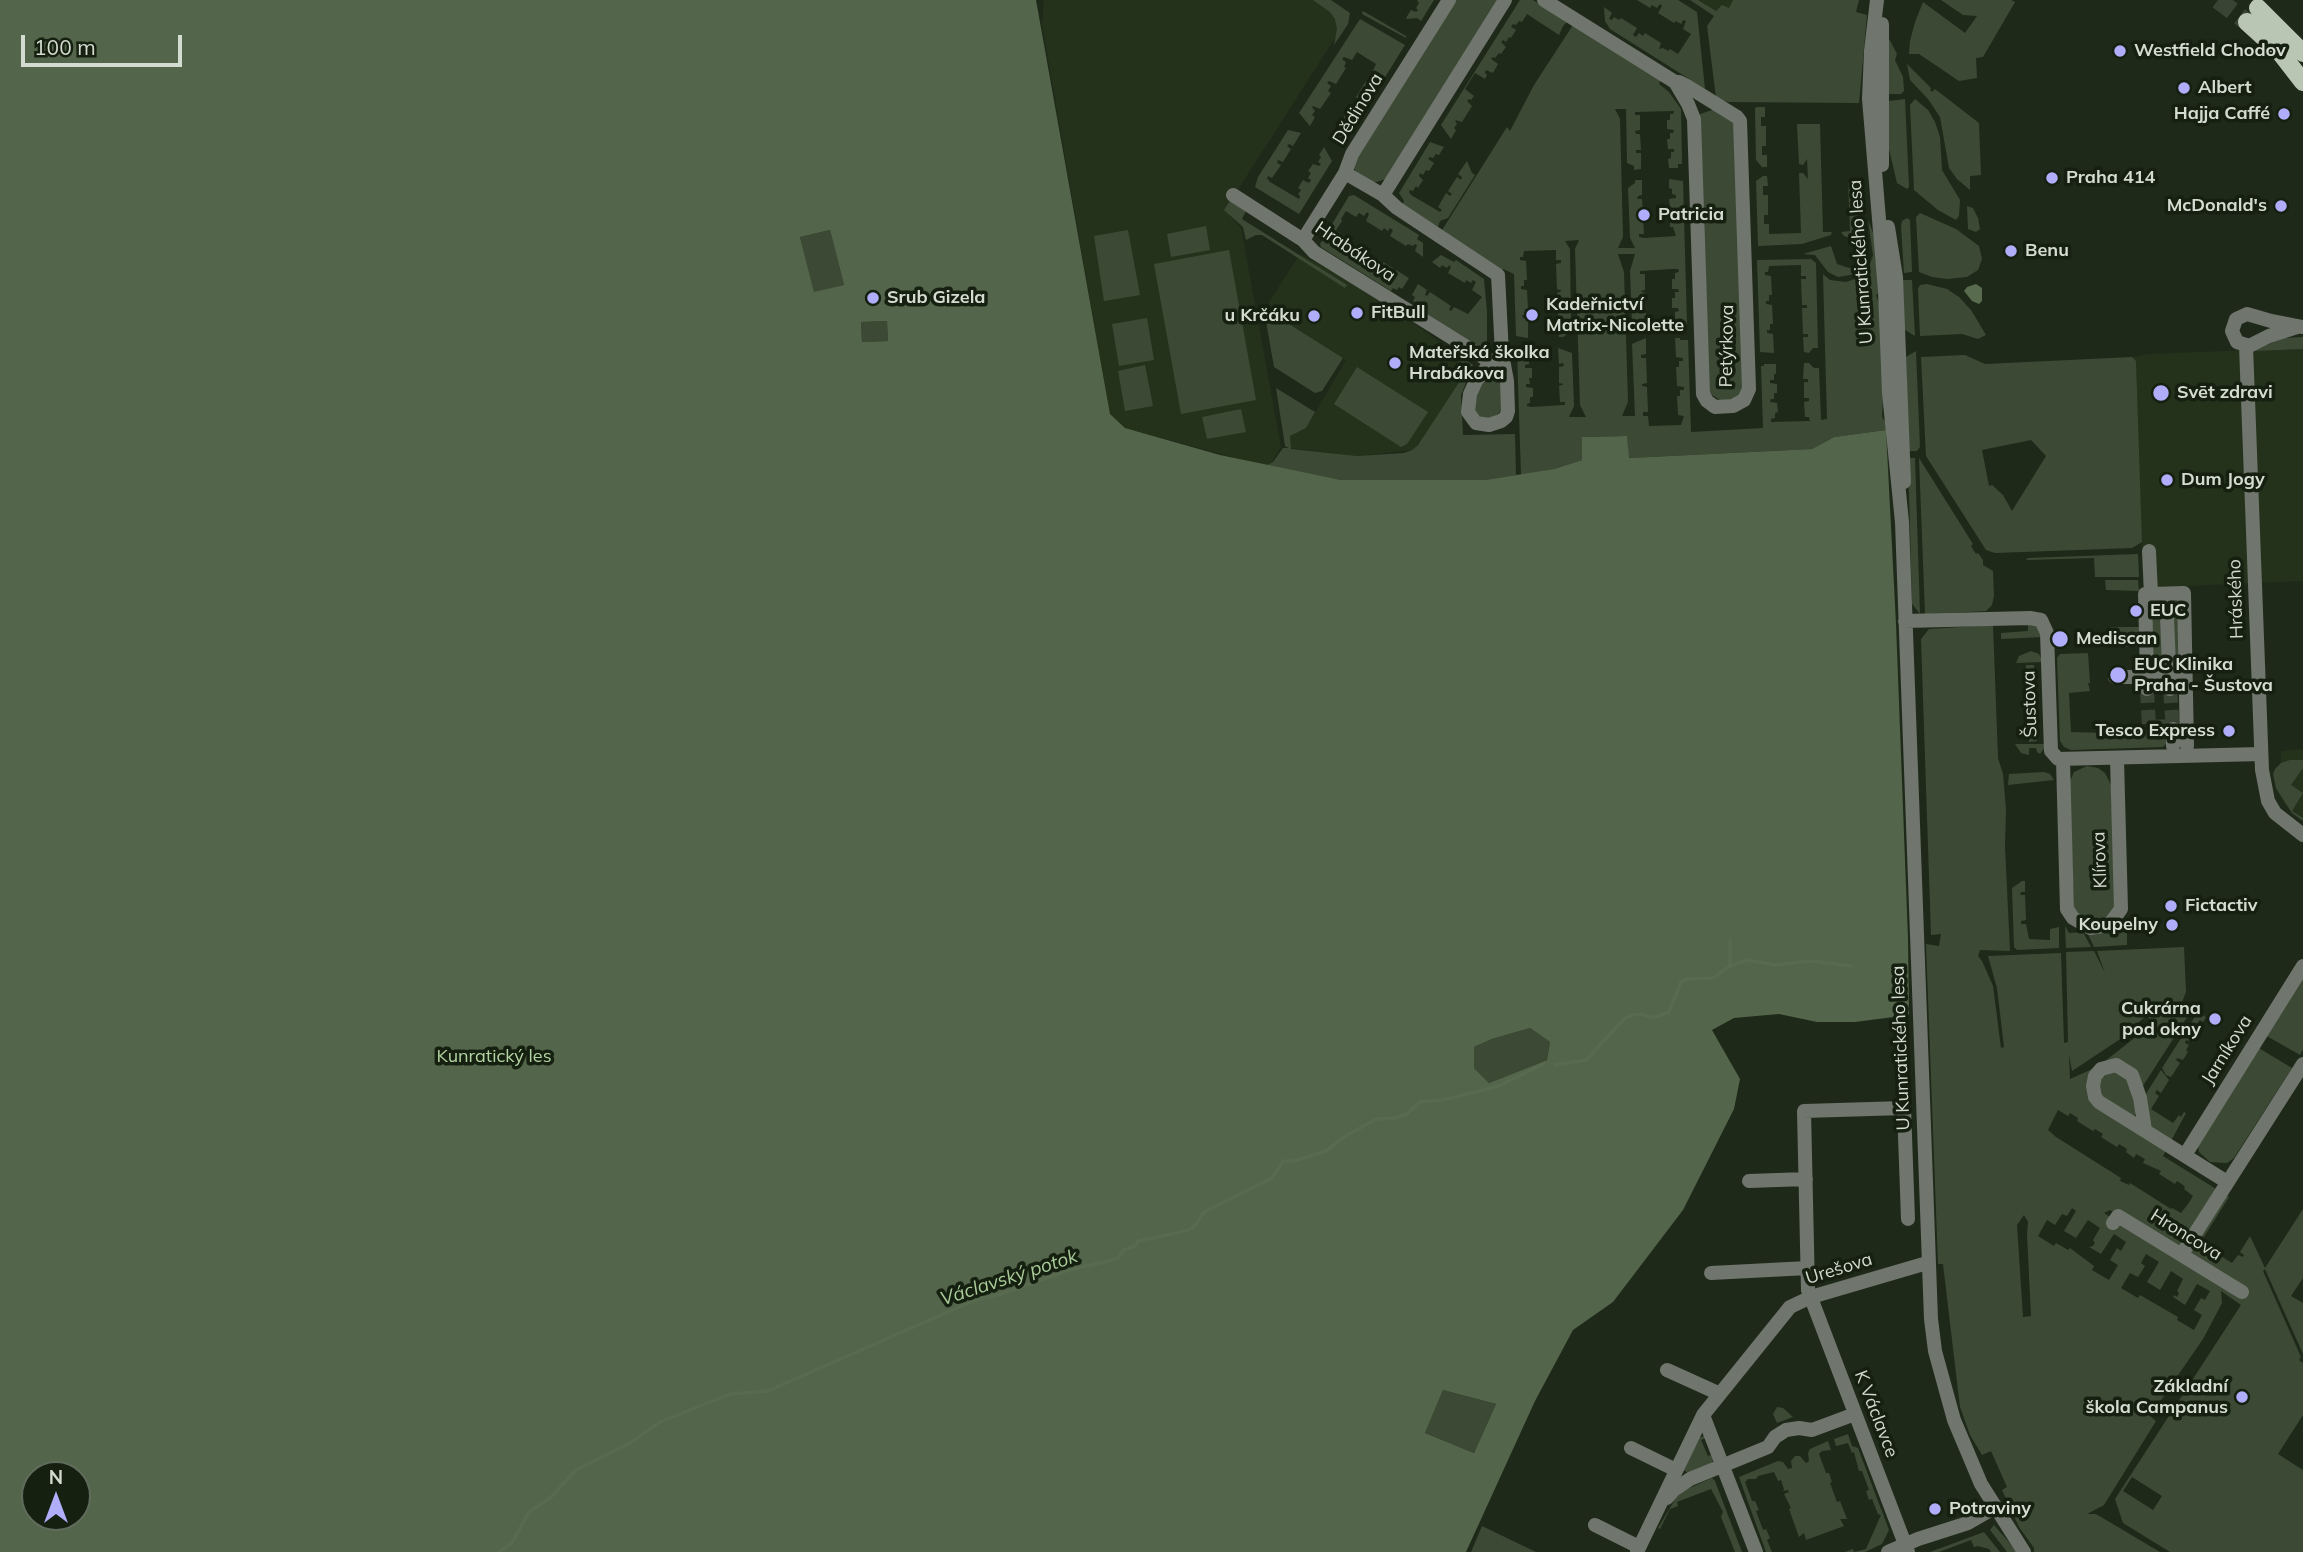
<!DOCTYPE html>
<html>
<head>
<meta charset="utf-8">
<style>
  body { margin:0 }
  #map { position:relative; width:2303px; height:1552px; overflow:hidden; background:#1f2919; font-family:Mulish,sans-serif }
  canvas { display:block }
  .north { position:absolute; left:21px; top:1461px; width:70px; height:70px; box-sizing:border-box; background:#152010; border:2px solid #616b5d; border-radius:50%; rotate:0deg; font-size:19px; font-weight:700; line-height:28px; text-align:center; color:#d4dbd0 }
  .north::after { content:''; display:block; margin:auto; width:24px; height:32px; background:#b0aefa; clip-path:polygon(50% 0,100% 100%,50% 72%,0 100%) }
  .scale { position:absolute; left:21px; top:35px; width:161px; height:32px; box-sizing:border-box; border:4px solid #d4dbd0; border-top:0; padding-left:9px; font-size:21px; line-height:24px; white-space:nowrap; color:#d4dbd0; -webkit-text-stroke:5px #152010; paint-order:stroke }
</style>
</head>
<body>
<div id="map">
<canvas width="2303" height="1552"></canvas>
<div class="north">N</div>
<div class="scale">100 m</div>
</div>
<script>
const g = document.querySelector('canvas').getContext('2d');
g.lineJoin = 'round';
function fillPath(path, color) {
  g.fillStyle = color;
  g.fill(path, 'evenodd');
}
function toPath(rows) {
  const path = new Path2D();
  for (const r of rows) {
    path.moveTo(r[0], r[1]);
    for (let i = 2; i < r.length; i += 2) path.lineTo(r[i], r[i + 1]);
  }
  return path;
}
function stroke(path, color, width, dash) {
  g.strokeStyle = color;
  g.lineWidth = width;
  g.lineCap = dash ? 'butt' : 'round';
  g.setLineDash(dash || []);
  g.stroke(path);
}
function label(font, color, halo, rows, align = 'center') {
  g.font = font + ' Mulish,sans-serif';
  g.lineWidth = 7;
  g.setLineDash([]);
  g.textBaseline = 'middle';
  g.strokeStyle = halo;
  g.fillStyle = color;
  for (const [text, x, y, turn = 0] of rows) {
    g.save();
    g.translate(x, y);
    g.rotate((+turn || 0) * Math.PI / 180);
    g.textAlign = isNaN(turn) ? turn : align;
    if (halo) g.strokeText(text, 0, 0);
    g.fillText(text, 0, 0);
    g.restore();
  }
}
fillPath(toPath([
  [1044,0,1324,0,1349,16,1225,210,1241,228,1281,447,1272,462,1265,466,1125,428,1110,414,1042,25],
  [1698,0,1733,0,1729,9,1716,11],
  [1300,254,1338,274,1398,312,1448,348,1446,351,1461,361,1464,375,1461,382,1418,445,1412,450,1357,456,1290,448,1290,436,1306,428,1346,360,1270,312,1269,302],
  [2303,348,2303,581,2161,587,2143,585,2136,361,2132,357,2149,354],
  [2303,749,2303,821,2292,813,2282,800,2276,788,2273,774,2281,763,2281,751]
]), '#24321c');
fillPath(toPath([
  [1313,0,1331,0,1350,13,1348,24,1334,45,1337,29,1335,19,1330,12],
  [1417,0,1434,0,1421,21,1417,18,1407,19,1406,18,1411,10,1416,12,1418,10,1416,8,1419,3],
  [1453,0,1500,0,1386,179,1373,183,1357,173,1353,167,1354,160],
  [1520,0,1533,0,1567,22,1563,26,1559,35,1527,14,1522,22,1519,21,1516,25,1513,24,1511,27,1516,30,1511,38,1509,37,1506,42,1503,40,1501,42,1506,47,1501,54,1499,53,1495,58,1493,57,1491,59,1498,64,1493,73,1486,70,1485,73,1487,75,1485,79,1475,73,1465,89,1474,96,1471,100,1469,99,1467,101,1472,106,1462,122,1455,120,1457,124,1454,128,1456,130,1451,139,1441,125],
  [1637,0,1678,0,1697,12,1705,89,1610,29,1605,21,1604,7,1612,13,1609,19,1612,20,1614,17,1619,20,1621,18,1637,28,1633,35,1636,37,1639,33,1643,36,1645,33,1661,43,1659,49,1663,48,1668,51,1670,49,1678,54,1691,34,1683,29,1686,21,1683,20,1681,24,1676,21,1674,23,1658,13,1662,6,1660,4,1657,8,1652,5,1650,8],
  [1690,0,1698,0,1716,11,1722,5,1729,8,1733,0,1859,0,1856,12,1867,15,1859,103,1728,102,1716,98,1707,26,1714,16],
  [1941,0,2011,0,2015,2,1983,57,1976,58,1977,78,1959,81,1919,54,1909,54,1910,41,1915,22,1923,2,1965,33,1977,16,1963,15],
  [1363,11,1406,36,1406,38,1362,14],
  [1360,19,1405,45,1346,140,1341,137,1332,140,1335,130,1341,133,1343,131,1340,128,1343,124,1341,122,1351,106,1356,108,1358,106,1356,104,1358,99,1356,97,1366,81,1373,84,1374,82,1371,79,1374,74,1372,73,1376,64,1357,52,1352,60,1344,57,1342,59,1346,62,1344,67,1346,68,1336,84,1329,81,1327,83,1331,86,1328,91,1331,93,1320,109,1313,106,1312,107,1315,111,1312,115,1315,117,1310,126,1299,113],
  [1573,25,1661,80,1659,84,1669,92,1681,109,1682,164,1678,164,1678,168,1669,168,1668,159,1671,158,1671,152,1674,152,1674,149,1668,149,1667,139,1670,139,1670,133,1673,133,1674,130,1667,129,1667,120,1670,120,1670,114,1673,114,1674,111,1635,112,1635,115,1640,115,1640,130,1635,131,1636,134,1640,134,1641,150,1636,150,1636,153,1641,153,1641,169,1634,170,1634,166,1627,163,1626,109,1615,109,1620,119,1623,237,1618,248,1635,248,1630,238,1628,188,1635,183,1635,180,1642,180,1642,195,1638,196,1637,199,1642,199,1643,215,1638,215,1638,218,1643,218,1644,234,1639,234,1639,237,1644,238,1676,236,1673,227,1670,227,1670,218,1676,217,1676,214,1673,214,1672,208,1670,208,1669,199,1676,198,1676,195,1672,194,1672,189,1669,188,1669,179,1683,181,1687,325,1673,327,1673,318,1675,317,1675,312,1679,311,1678,308,1672,308,1672,298,1675,298,1675,292,1679,292,1678,289,1672,289,1672,279,1675,279,1675,273,1679,272,1678,269,1672,269,1640,271,1640,274,1645,274,1645,290,1640,291,1645,293,1646,309,1641,311,1646,313,1646,328,1632,323,1630,271,1635,254,1618,254,1624,272,1628,402,1622,416,1635,416,1632,344,1646,338,1646,354,1641,355,1641,358,1646,358,1647,383,1642,384,1642,386,1647,387,1648,412,1643,412,1643,416,1648,416,1649,426,1681,425,1684,416,1678,415,1677,396,1680,396,1680,390,1684,390,1684,387,1677,386,1676,367,1679,367,1679,361,1683,361,1683,358,1676,357,1675,338,1680,338,1680,340,1688,340,1691,432,1763,428,1761,366,1764,366,1764,364,1776,364,1776,374,1774,374,1774,380,1770,380,1770,383,1777,384,1777,393,1774,393,1774,399,1771,399,1770,402,1777,403,1778,412,1775,413,1775,418,1771,419,1771,422,1810,421,1809,417,1805,417,1804,402,1809,401,1809,398,1804,398,1804,382,1808,382,1808,379,1803,379,1804,363,1809,363,1814,368,1819,368,1821,420,1827,419,1823,274,1830,280,1846,282,1858,278,1868,270,1873,255,1868,220,1875,238,1879,293,1876,295,1881,309,1884,373,1882,417,1886,423,1886,430,1834,437,1812,449,1628,458,1627,436,1582,437,1582,460,1554,469,1521,475,1517,351,1531,348,1532,358,1529,359,1529,364,1525,365,1525,368,1532,368,1532,378,1529,378,1530,384,1526,384,1526,387,1533,388,1533,397,1530,397,1530,403,1527,404,1527,406,1531,407,1565,405,1565,402,1560,402,1559,386,1564,384,1559,383,1559,367,1564,366,1563,363,1559,364,1558,348,1572,353,1574,406,1569,417,1586,417,1580,405,1575,249,1579,240,1565,241,1570,249,1571,332,1563,337,1559,337,1558,322,1563,320,1558,318,1557,293,1562,291,1557,289,1556,264,1561,263,1561,260,1556,260,1556,250,1524,251,1523,257,1520,257,1520,260,1526,261,1527,280,1524,280,1524,286,1521,286,1521,289,1527,290,1528,309,1525,309,1525,315,1522,315,1523,318,1528,319,1528,338,1516,336,1514,274,1503,269,1498,275,1439,235,1507,127,1510,131,1534,85],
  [1886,33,1897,54,1895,60,1903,77,1904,91,1901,94,1888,94],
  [1907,64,1931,88,1930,90,1932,92,1935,89,1979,123,1981,175,1970,176,1970,190,1957,179,1949,168,1940,117,1928,99,1910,80],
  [1905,99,1909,187,1907,189,1897,183,1888,145,1889,101],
  [1915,99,1928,110,1935,122,1940,137,1942,170,1960,200,1959,216,1956,220,1938,210,1914,190,1910,105],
  [1757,107,1765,107,1765,117,1761,117,1761,126,1766,126,1766,146,1762,146,1762,155,1767,155,1767,167,1762,167,1756,160,1755,108],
  [1712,110,1717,110,1736,123,1746,383,1737,399,1720,400,1709,393,1696,121,1700,114],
  [1797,124,1820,124,1823,232,1832,232,1831,235,1802,244,1758,246,1756,181,1763,176,1767,176,1768,186,1763,186,1763,195,1768,195,1768,215,1764,215,1764,224,1769,224,1769,234,1801,233,1799,173,1803,173,1808,179,1807,159,1803,165,1799,164],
  [1288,130,1301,133,1293,146,1289,144,1287,146,1291,149,1283,162,1278,160,1277,163,1281,165,1272,178,1268,176,1267,178,1270,182,1299,199,1300,196,1298,194,1301,190,1298,188,1303,180,1309,183,1311,180,1308,178,1311,173,1308,171,1313,164,1319,166,1321,164,1318,162,1321,157,1319,155,1324,147,1332,161,1299,214,1255,187,1258,177],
  [1430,142,1444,147,1439,155,1436,154,1433,158,1430,157,1428,159,1434,163,1429,171,1426,170,1423,175,1420,173,1419,176,1423,180,1418,188,1416,186,1413,191,1410,190,1409,192,1411,195,1440,212,1442,210,1438,207,1446,193,1450,196,1452,194,1448,191,1457,177,1461,180,1462,177,1458,174,1467,161,1472,173,1475,175,1448,218,1440,221,1438,227,1402,205,1404,201,1399,193],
  [1848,180,1859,216,1863,216,1868,256,1863,268,1856,274,1838,277,1828,272,1815,255,1803,254,1831,246,1837,264,1849,268,1856,266,1862,259,1864,251,1859,241,1844,236,1841,232,1850,231],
  [1354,195,1419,235,1417,239,1423,243,1423,257,1415,251,1417,245,1415,244,1413,246,1408,244,1406,246,1390,236,1393,230,1390,228,1388,231,1384,228,1382,231,1366,221,1369,214,1367,212,1364,216,1359,213,1356,217,1346,211,1341,219,1342,221,1336,230,1344,236,1342,242,1344,244,1347,240,1368,253,1366,257,1368,259,1371,255,1393,268,1391,273,1393,274,1396,270,1409,278,1402,289,1399,287,1397,290,1393,288,1391,291,1321,247,1320,244,1349,196],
  [1230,201,1246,211,1242,219,1347,285,1345,288,1262,235,1256,235,1246,240,1243,227,1224,210],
  [1967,206,1973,208,1978,218,1980,229,1976,232,1968,229],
  [1920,213,1956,229,1979,246,1982,259,1978,270,1967,277,1947,279,1932,277,1919,272,1916,217],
  [1907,218,1910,220,1912,272,1904,273,1901,226,1902,221],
  [1206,226,1210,250,1171,257,1167,234],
  [830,230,844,285,814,293,800,237],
  [1128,230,1140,295,1104,301,1094,236],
  [1229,250,1256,400,1181,414,1154,264],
  [1441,255,1454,262,1456,260,1484,279,1487,312,1487,343,1485,346,1480,347,1415,307,1417,303,1413,301,1415,297,1412,295,1418,284,1427,290,1425,295,1427,296,1430,292,1451,306,1449,310,1451,311,1454,307,1468,314,1482,297,1472,290,1476,282,1473,280,1471,283,1466,280,1465,283,1448,273,1451,267,1449,265,1447,268,1442,265,1440,268,1432,262],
  [1811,259,1816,263,1818,348,1813,348,1809,353,1804,352,1803,337,1808,337,1808,334,1803,334,1802,308,1807,308,1807,305,1802,305,1801,279,1806,279,1806,276,1801,276,1801,265,1769,266,1768,272,1765,272,1765,275,1771,276,1772,295,1769,295,1769,301,1766,301,1766,304,1772,305,1773,324,1770,324,1770,330,1767,330,1767,333,1773,334,1774,353,1760,352,1757,260],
  [1900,280,1912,280,1915,336,1902,328],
  [1927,284,1947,289,1959,297,1971,310,1986,335,1978,339,1962,334,1920,336,1918,289,1920,285],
  [1270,312,1343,358,1322,391,1315,393,1274,367,1265,316],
  [1147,318,1154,360,1119,366,1112,324],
  [887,321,888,341,862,342,861,322],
  [2303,337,2303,349,2254,351,2282,338],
  [1448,348,1473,365,1461,395,1463,435,1515,434,1516,475,1485,480,1341,480,1265,466,1273,462,1283,448,1289,448,1285,446,1276,388,1315,412,1306,428,1290,436,1291,449,1357,456,1404,453,1412,450,1418,445,1464,375,1461,361,1446,351],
  [1916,351,1920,447,1917,451,1908,451,1906,357],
  [1965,355,1985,364,2132,357,2136,361,2142,542,2132,548,1995,553,1986,550,1926,456,1921,357],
  [2031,440,2046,456,2012,511,2003,495,1992,485,1989,486,1982,450],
  [1145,365,1153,406,1125,411,1118,371],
  [1357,367,1428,412,1407,444,1401,447,1334,404],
  [1494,368,1499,370,1502,374,1501,410,1496,417,1483,419,1474,411,1476,393],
  [1241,409,1246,432,1207,439,1202,417],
  [1908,458,1915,458,1920,614,1912,604],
  [1919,458,1973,544,1971,546,1976,554,1978,553,1983,560,1983,565,1993,571,1994,596,1992,605,1986,611,1925,614],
  [2138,554,2139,577,2095,577,2094,558,2026,560,2028,558],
  [2105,580,2138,580,2139,591,2106,590],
  [2160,596,2166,670,2152,670,2150,597],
  [2179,596,2183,666,2175,674,2170,602],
  [2028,623,2039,626,2043,637,2001,639,2001,633,2028,631],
  [1993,625,1998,758,2003,774,2006,809,2005,847,2010,951,1980,950,1978,956,1982,961,1993,986,2001,1048,2004,1047,1997,988,1988,956,2061,953,2064,1043,2068,1042,2066,952,2094,951,2105,973,2097,951,2184,947,2186,992,2182,1002,2193,1008,2141,1089,2115,1061,2090,1087,2135,1129,2144,1097,2161,1070,2169,1080,2161,1093,2157,1090,2155,1093,2159,1096,2151,1109,2173,1123,2179,1115,2181,1117,2184,1112,2186,1113,2163,1156,2229,1197,2200,1243,2232,1263,2238,1255,2243,1257,2244,1255,2240,1252,2250,1236,2265,1268,2303,1209,2303,1278,2291,1296,2303,1303,2303,1354,2265,1269,2263,1271,2301,1357,2299,1360,2303,1363,2303,1415,2278,1454,2303,1470,2303,1552,2170,1552,2123,1523,2115,1499,2241,1305,2221,1291,2222,1303,2203,1339,2150,1416,2156,1421,2104,1505,2087,1514,2096,1514,2160,1552,2034,1552,2034,1548,2019,1527,2002,1490,2007,1487,1991,1451,1982,1455,1970,1435,1960,1407,1943,1264,1938,1264,1926,944,1939,946,1941,934,1931,935,1921,639,1929,629],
  [2147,1015,2152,1024,2099,1066,2070,1079,2069,1054,2072,1071,2137,1028,2139,1022],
  [2058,1110,2068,1116,2070,1113,2078,1118,2077,1121,2093,1131,2095,1129,2103,1134,2101,1137,2117,1147,2119,1144,2127,1149,2126,1152,2134,1158,2136,1154,2145,1159,2143,1163,2161,1171,2159,1174,2175,1184,2177,1181,2183,1185,2185,1187,2184,1189,2193,1196,2188,1204,2181,1213,2172,1208,2171,1209,2130,1183,2129,1185,2120,1181,2121,1178,2056,1137,2048,1130],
  [2072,1208,2076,1211,2064,1231,2076,1238,2088,1220,2100,1228,2093,1240,2095,1243,2093,1246,2089,1247,2101,1254,2114,1234,2126,1242,2121,1251,2117,1248,2110,1260,2118,1265,2109,1280,2092,1270,2094,1266,2070,1248,2068,1250,2056,1243,2054,1246,2038,1236,2047,1220,2055,1225,2062,1214,2067,1216],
  [2110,1210,2215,1274,2208,1278,2104,1213],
  [2024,1215,2028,1222,2027,1235,2031,1316,2023,1317,2017,1225],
  [2146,1254,2159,1262,2147,1282,2160,1290,2171,1271,2183,1279,2177,1291,2179,1293,2177,1297,2174,1295,2173,1297,2185,1305,2197,1284,2210,1291,2205,1300,2201,1298,2194,1310,2202,1315,2194,1330,2177,1320,2178,1317,2140,1295,2138,1298,2121,1288,2130,1273,2138,1277,2145,1266,2141,1263],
  [2132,1477,2162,1496,2153,1510,2123,1491],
  [2110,627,2141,627,2142,647,2110,647],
  [2031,651,2039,654,2043,662,2016,663,2019,656],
  [2088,653,2090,683,2088,683,2090,691,2069,693,2071,732,2106,733,2106,731,2169,729,2170,740,2163,747,2071,750,2064,747,2060,741,2057,658,2060,654],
  [2026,665,2034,665,2037,741,2029,742],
  [2015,744,2047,744,2040,754,2037,752,2036,748,2029,748,2029,755,2021,753],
  [2290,760,2303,760,2303,768,2291,785,2303,793,2292,811,2303,818,2303,821,2292,813,2276,788,2273,774,2275,769,2281,763],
  [2087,766,2098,768,2105,773,2111,785,2116,906,2113,914,2100,925,2074,912,2074,905,2069,783,2074,772],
  [2044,772,2050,774,2054,780,2008,785,2009,774],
  [2022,881,2025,881,2025,892,2021,892,2020,895,2025,895,2026,920,2021,921,2021,924,2026,924,2029,939,2050,940,2050,929,2059,927,2059,948,2017,950,2014,947,2012,888],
  [2127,923,2127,945,2094,947,2087,932,2122,931],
  [2065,926,2069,933,2083,932,2091,947,2066,948],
  [2303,975,2303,1049,2300,1055,2265,1035],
  [2198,1012,2206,1017,2203,1022,2200,1020,2198,1022,2204,1027,2194,1043,2186,1040,2185,1043,2189,1045,2186,1050,2188,1052,2183,1060,2177,1058,2176,1060,2180,1063,2171,1077,2166,1075,2162,1068],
  [1530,1028,1550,1042,1547,1060,1489,1083,1474,1068,1474,1047,1492,1039],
  [2257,1047,2292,1068,2234,1158,2227,1163,2210,1162,2199,1152,2198,1146],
  [2115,1071,2125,1075,2130,1083,2136,1113,2134,1116,2101,1095,2098,1087,2101,1078,2109,1072],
  [1443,1390,1496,1404,1474,1453,1425,1433],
  [1777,1407,1783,1408,1793,1417,1777,1423,1773,1414],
  [1848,1434,1852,1446,1858,1448,1889,1530,1882,1544,1865,1552,1845,1552,1853,1549,1854,1552,1866,1549,1881,1515,1878,1514,1872,1499,1869,1500,1866,1491,1869,1490,1862,1471,1859,1471,1854,1452,1852,1453,1848,1443,1836,1446,1834,1439],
  [1703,1436,1708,1437,1701,1440,1708,1456,1714,1454,1714,1459,1711,1464,1688,1473,1684,1470,1699,1438],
  [1828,1441,1831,1450,1822,1451,1819,1454,1826,1473,1829,1473,1832,1482,1830,1483,1837,1502,1840,1501,1847,1519,1840,1519,1844,1526,1806,1540,1804,1533,1799,1537,1789,1509,1791,1508,1784,1494,1789,1492,1788,1490,1783,1491,1784,1489,1781,1480,1778,1481,1774,1472,1758,1476,1756,1479,1748,1479,1745,1482,1752,1501,1755,1501,1759,1510,1756,1511,1763,1530,1766,1529,1770,1538,1767,1540,1772,1552,1766,1552,1739,1477,1778,1461,1783,1462,1788,1469,1792,1468,1791,1461,1795,1456,1800,1456,1806,1463,1809,1461,1808,1453,1810,1449],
  [1712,1478,1715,1481,1742,1552,1735,1552,1721,1517,1723,1512,1711,1489,1677,1502,1678,1506,1670,1509,1660,1529,1658,1528,1676,1498,1685,1490],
  [1994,1525,2008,1541,2016,1552,2007,1552,1990,1530],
  [1482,1526,1536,1552,1471,1552],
  [1984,1532,2000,1552,1991,1552,1989,1549,1978,1546,1974,1547,1971,1540,1939,1552,1930,1552]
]), '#3c4a35');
fillPath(toPath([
  [0,0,1036,0,1110,414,1125,428,1220,455,1341,480,1485,480,1554,469,1582,460,1582,437,1627,436,1629,458,1812,449,1834,437,1886,430,1896,624,1908,939,1909,1015,1855,1022,1817,1022,1779,1014,1734,1018,1712,1030,1740,1079,1734,1109,1683,1210,1613,1302,1573,1330,1535,1401,1466,1552,0,1552],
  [830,230,844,285,814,292,800,237],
  [887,321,888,341,862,342,861,322],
  [1530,1028,1550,1042,1547,1060,1489,1083,1474,1068,1474,1047,1492,1039],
  [1443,1390,1496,1404,1474,1453,1425,1433],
  [35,1475,77,1475,77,1517,35,1517]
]), '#53654a');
fillPath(toPath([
  [1976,284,1982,288,1982,301,1979,304,1972,301,1964,291,1967,287]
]), '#596b4f');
stroke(toPath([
  [1730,965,1730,940],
  [1555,1065,1586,1060,1624,1019,1632,1015,1642,1014,1653,1018,1669,1012,1681,982,1686,979,1713,978,1730,966,1746,960,1776,965,1810,961,1851,966],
  [499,1552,512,1543,529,1512,551,1497,576,1470,630,1443,660,1422,730,1394,768,1391,975,1300,998,1295,1069,1270,1117,1259,1124,1250,1135,1246,1138,1241,1186,1231,1194,1227,1204,1212,1272,1178,1283,1161,1294,1161,1326,1151,1347,1135,1377,1119,1396,1118,1407,1114,1420,1102,1442,1100,1496,1087,1544,1064]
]), '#596b4f', 3.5);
stroke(toPath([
  [2147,689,2149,727,2172,726],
  [2170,689,2173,729]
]), '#3a4434', 14, [14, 7]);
stroke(toPath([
  [2218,0,2247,22]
]), '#3a4434', 18, [18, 9]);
stroke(toPath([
  [1544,0,1675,82,1679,82,1687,86,1737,117,1740,121,1749,389,1744,400,1733,406,1715,407,1707,401,1703,394,1694,119,1688,104,1675,82],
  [1877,0,1871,51,1869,99,1885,291,1889,393,1902,522,1931,1319,1935,1351,1954,1420,1981,1484,2024,1552],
  [1882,24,1882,165],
  [1345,173,1383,195,1397,208,1498,275,1502,354,1507,381,1508,411,1506,417,1501,421,1489,425,1476,423,1468,412,1470,394,1476,381,1491,362],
  [1233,195,1303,240,1314,252,1491,362,1498,357],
  [1383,195,1505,0],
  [1888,227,1896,277,1904,482],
  [1303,240,1345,173,1352,154,1449,0],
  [2297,327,2269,336,2249,346,2237,342,2232,331,2236,319,2247,314,2271,321,2303,327],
  [2246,346,2262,770,2268,801,2275,813,2303,835],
  [2149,551,2151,594,2145,594,2147,677,2184,676],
  [2151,594,2184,593,2187,746],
  [2166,594,2170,689],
  [1905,621,2030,618,2041,620,2047,633,2051,751,2058,759,2261,754],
  [2115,677,2147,677,2147,689],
  [2173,729,2173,746],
  [2063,760,2067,909,2073,918,2090,928,2109,925,2121,909,2117,759],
  [2145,1130,2140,1098,2132,1075,2116,1065,2101,1069,2095,1076,2093,1086,2095,1097,2099,1102,2227,1182],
  [2185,1155,2303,966],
  [1749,1181,1806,1179],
  [2113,1223,2118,1216,2242,1292],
  [2182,1254,2303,1064],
  [1711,1273,1808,1268],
  [1667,1370,1720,1394],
  [1703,1415,1756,1552],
  [1631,1448,1676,1470],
  [1667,1498,1674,1490,1690,1479,1768,1447,1775,1437,1786,1430,1799,1428,1812,1430,1855,1414],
  [1595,1525,1639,1547],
  [1637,1552,1703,1415,1790,1307,1811,1297,1927,1263],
  [1888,1552,1918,1539,1968,1523,1994,1508],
  [1908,1552,1808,1290,1804,1111,1904,1108,1908,1219]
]), '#70756d', 14);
stroke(toPath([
  [2258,8,2303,53],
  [2247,22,2279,51,2303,82]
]), '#bac6b4', 18);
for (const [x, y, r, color] of [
  [2120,51,7,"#b0aefa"],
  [2184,88,7,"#b0aefa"],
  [2284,114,7,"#b0aefa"],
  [2052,178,7,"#b0aefa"],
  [2281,206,7,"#b0aefa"],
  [1644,215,7,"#b0aefa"],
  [2011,251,7,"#b0aefa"],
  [873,298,7,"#b0aefa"],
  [1357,313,7,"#b0aefa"],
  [1532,315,7,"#b0aefa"],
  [1314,316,7,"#b0aefa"],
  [1395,363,7,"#b0aefa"],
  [2161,393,9,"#b0aefa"],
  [2167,480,7,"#b0aefa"],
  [2136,611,7,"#b0aefa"],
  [2060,639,9,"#b0aefa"],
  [2118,675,9,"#b0aefa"],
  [2229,731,7,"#b0aefa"],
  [2171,906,7,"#b0aefa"],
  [2172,925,7,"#b0aefa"],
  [2215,1019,7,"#b0aefa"],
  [2242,1397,7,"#b0aefa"],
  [1935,1509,7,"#b0aefa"]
]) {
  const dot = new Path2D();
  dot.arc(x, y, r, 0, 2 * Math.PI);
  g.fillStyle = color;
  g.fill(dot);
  stroke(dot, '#152010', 2.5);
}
label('bold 18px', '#d4dbd0', '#152010', [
  ["Westfield Chodov",2134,51],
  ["Albert",2198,88],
  ["Hajja Caffé",2270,114,"right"],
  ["Praha 414",2066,178],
  ["McDonald's",2267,206,"right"],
  ["Patricia",1658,215],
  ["Benu",2025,251],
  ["Srub Gizela",887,298],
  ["Kadeřnictví",1546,305],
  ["Matrix-Nicolette",1546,326],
  ["FitBull",1371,313],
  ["u Krčáku",1300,316,"right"],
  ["Mateřská školka",1409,353],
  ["Hrabákova",1409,374],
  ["Svēt zdravi",2177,393],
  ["Dum Jogy",2181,480],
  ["EUC",2150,611],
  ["Mediscan",2076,639],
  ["EUC Klinika",2134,665],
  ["Praha - Šustova",2134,686],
  ["Tesco Express",2215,731,"right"],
  ["Fictactiv",2185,906],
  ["Koupelny",2158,925,"right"],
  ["Cukrárna",2201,1009,"right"],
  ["pod okny",2201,1030,"right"],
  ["Základní",2228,1387,"right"],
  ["škola Campanus",2228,1408,"right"],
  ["Potraviny",1949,1509]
], 'left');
label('18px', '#d4dbd0', '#152010', [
  ["Dědinova",1358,109,-59],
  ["Hrabákova",1355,252,34],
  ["U Kunratického lesa",1861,262,-94],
  ["Petýrkova",1727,346,-89],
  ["Hráského",2236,599,-92],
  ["Šustova",2030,704,-92],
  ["Klírova",2100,860,-92],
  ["U Kunratického lesa",1901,1048,-92],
  ["Jarníkova",2227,1050,-58],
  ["Hroncova",2186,1235,32],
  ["Urešova",1839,1269,-17],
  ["K Václavce",1876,1414,69]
]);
label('18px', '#b4d5a3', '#152010', [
  ["Kunratický les",494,1057]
]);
label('italic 19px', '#aacb99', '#152010', [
  ["Václavský potok",1009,1278,-18]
]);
</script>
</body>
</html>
